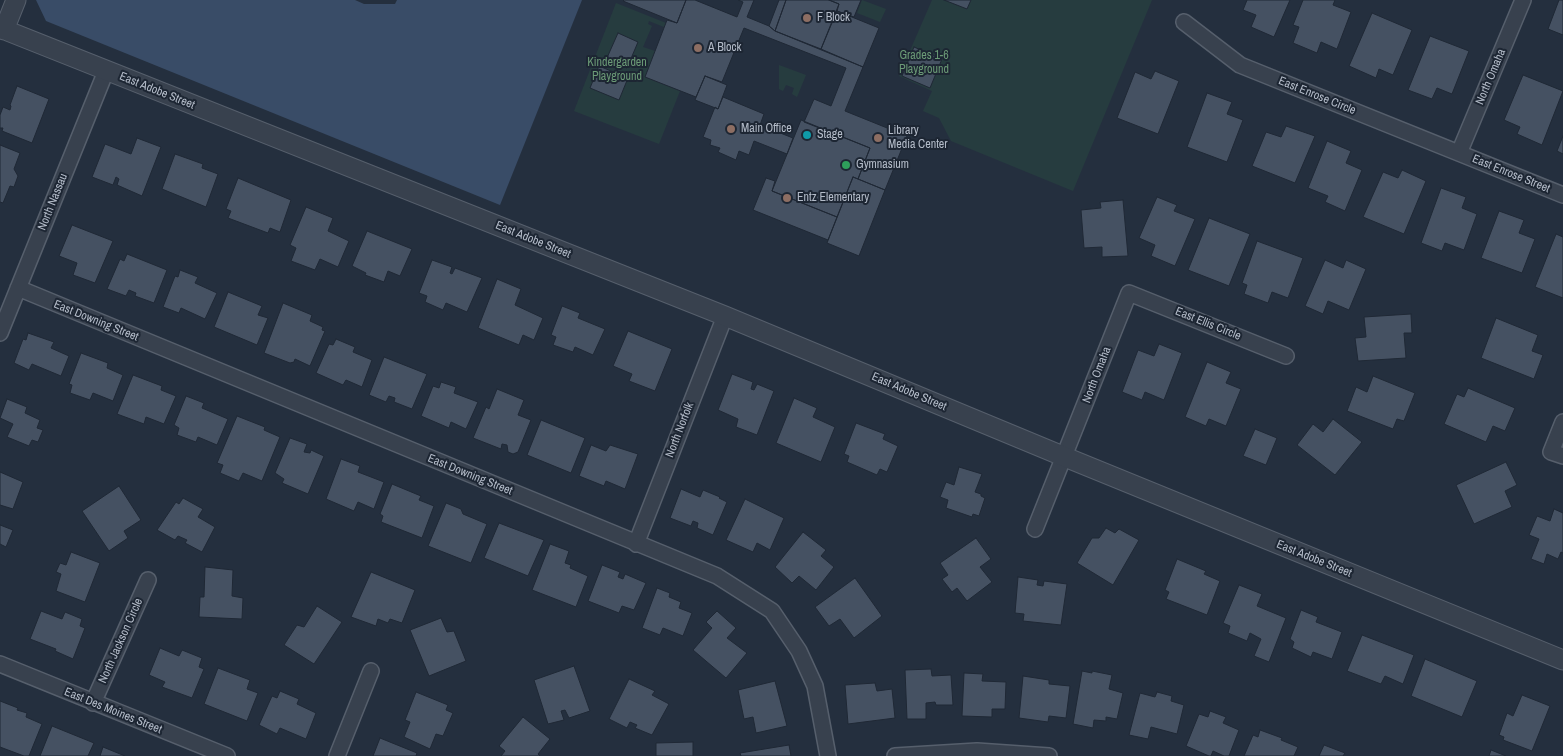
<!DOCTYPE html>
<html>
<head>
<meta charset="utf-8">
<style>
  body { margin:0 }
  canvas { display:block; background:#242f3e }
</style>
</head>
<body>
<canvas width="1563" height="756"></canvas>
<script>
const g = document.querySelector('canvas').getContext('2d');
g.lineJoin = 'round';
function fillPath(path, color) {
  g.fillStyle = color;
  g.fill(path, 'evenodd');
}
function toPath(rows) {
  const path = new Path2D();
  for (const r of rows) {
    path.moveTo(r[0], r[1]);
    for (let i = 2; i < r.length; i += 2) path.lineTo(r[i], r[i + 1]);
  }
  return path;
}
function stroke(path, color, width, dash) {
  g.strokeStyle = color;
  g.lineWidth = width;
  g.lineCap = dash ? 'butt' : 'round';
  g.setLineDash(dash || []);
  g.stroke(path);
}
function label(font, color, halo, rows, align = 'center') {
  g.font = font + ' "Archivo Narrow",sans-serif';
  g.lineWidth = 4;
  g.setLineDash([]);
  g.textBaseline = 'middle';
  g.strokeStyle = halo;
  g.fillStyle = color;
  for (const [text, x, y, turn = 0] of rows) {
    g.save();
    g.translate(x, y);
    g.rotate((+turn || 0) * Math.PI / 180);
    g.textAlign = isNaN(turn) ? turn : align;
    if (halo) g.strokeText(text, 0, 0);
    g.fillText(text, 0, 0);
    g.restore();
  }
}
fillPath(toPath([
  [862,0,886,9,880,22,857,13],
  [932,0,1152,0,1073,191,951,141,939,118,923,111,932,91,899,76],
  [616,3,666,23,664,27,649,21,648,24,652,26,643,47,655,51,645,77,680,91,659,144,574,111],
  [779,65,806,75,797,97,792,94,794,88,786,85,783,91,779,89]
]), '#263c3f');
fillPath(toPath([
  [36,0,355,0,364,4,395,4,397,0,582,0,500,205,46,21]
]), '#394c67');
const building = toPath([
  [624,0,686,0,677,23,623,1,624,0],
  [686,0,695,0,737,17,743,2,738,0,754,0,747,17,769,26,775,31,863,67,845,111,907,136,885,190,858,179,870,148,804,122,814,99,831,106,846,68,744,28,722,82,705,76,696,97,645,77,667,20,677,23,686,0],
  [779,0,786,0,775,31,769,26,779,0],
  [786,0,829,0,839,4,821,49,775,31,786,0],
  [829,0,861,0,854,17,837,11,839,4,829,0],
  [944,0,971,0,967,9,944,0],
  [1247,0,1290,0,1274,37,1251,27,1256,15,1243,10,1247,0],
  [1303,0,1335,0,1333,5,1351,12,1337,49,1321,42,1317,53,1293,43,1299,27,1293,25,1303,0],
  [1559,0,1563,0,1563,35,1548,29,1559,0],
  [837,11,879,28,863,67,821,49,837,11],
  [1372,13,1412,30,1393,75,1379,69,1376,78,1349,66,1372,13],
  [618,33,638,42,627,68,606,60,618,33],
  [1430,36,1469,51,1452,94,1437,88,1432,99,1408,90,1430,36],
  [914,47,942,59,930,88,902,76,914,47],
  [599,66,628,78,619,100,590,88,599,66],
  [1155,71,1179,81,1158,134,1117,118,1135,72,1151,79,1155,71],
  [1523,75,1563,91,1542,145,1517,134,1520,127,1504,120,1523,75],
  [705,76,727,85,718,109,695,100,705,76],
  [17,86,49,99,32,143,2,131,3,128,0,128,0,115,3,107,10,110,11,106,10,105,17,86],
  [1207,93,1232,102,1227,114,1243,120,1227,162,1187,147,1207,93],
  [723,97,764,114,760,125,793,138,787,154,754,141,749,155,739,151,736,160,718,152,720,148,710,145,711,140,703,137,715,107,718,109,723,97],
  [801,120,870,148,858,179,853,177,837,217,772,191,801,120],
  [1286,126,1315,136,1295,183,1252,166,1266,132,1281,137,1286,126],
  [1563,136,1563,154,1557,151,1563,136],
  [137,138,161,147,142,196,117,185,119,179,116,177,113,185,92,177,105,144,131,154,137,138],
  [1327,141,1351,151,1346,163,1362,170,1345,211,1325,202,1328,196,1308,188,1327,141],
  [0,145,20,153,14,169,18,176,14,187,10,186,3,203,0,202,0,145],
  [175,154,203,164,202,168,218,174,206,207,162,189,175,154],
  [1402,170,1426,181,1404,234,1363,217,1383,172,1398,178,1402,170],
  [853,177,885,190,859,256,827,243,853,177],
  [238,178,291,200,280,232,270,228,268,233,228,218,231,211,226,209,238,178],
  [766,178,775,181,772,191,837,217,828,240,753,210,766,178],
  [1441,188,1466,197,1462,208,1477,214,1464,250,1445,243,1442,251,1421,243,1441,188],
  [1157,197,1177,205,1174,211,1195,219,1175,266,1151,256,1155,245,1139,238,1157,197],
  [1123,200,1128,256,1102,257,1102,247,1084,248,1081,210,1101,208,1100,202,1123,200],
  [306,207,333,218,328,231,349,241,338,267,320,259,315,270,291,261,296,248,290,245,306,207],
  [1499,211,1524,220,1519,233,1535,239,1522,273,1481,258,1499,211],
  [1209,218,1250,234,1229,286,1188,270,1209,218],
  [72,225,113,241,95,283,73,275,77,263,59,256,72,225],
  [367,231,412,249,400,276,388,271,384,282,365,275,366,273,352,266,367,231],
  [1556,234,1563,237,1563,298,1535,287,1556,234],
  [1257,241,1303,258,1288,298,1272,292,1268,303,1244,294,1247,285,1242,283,1257,241],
  [127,254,167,270,154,303,135,296,136,293,129,290,126,296,107,289,120,259,124,261,127,254],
  [432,260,452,267,450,273,452,274,455,268,482,278,467,312,446,303,443,310,425,302,427,296,419,293,432,260],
  [1325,260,1343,268,1346,260,1366,269,1349,310,1328,301,1323,314,1305,306,1325,260],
  [180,270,198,277,195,283,217,293,205,319,181,308,179,313,163,307,175,276,178,277,180,270],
  [497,279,521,289,515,305,543,318,534,340,523,335,519,345,478,328,497,279],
  [228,292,262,306,258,315,268,318,257,345,214,327,228,292],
  [283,303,312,315,310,321,323,327,322,330,325,331,310,366,295,359,294,362,290,363,264,353,283,303],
  [562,306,580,313,578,318,605,329,593,355,575,347,573,352,553,345,556,337,551,335,562,306],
  [1411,314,1412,333,1404,333,1406,358,1358,361,1355,338,1366,337,1364,317,1411,314],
  [1496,318,1538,335,1532,351,1543,355,1534,379,1481,358,1496,318],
  [628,331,672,349,655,391,629,381,632,374,613,366,628,331],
  [28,333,54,342,51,348,69,356,61,376,32,364,29,370,14,363,23,339,26,340,28,333],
  [336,339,355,347,353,352,372,360,362,387,346,380,343,385,316,373,329,344,333,345,336,339],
  [1159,344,1182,353,1164,400,1145,392,1142,400,1122,392,1138,350,1154,356,1159,344],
  [81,353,108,363,107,368,123,375,113,401,93,393,90,400,70,393,72,385,69,384,81,353],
  [384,357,427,374,412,409,394,402,395,398,389,396,386,402,369,395,384,357],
  [1207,362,1231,372,1226,383,1241,389,1226,426,1209,419,1206,426,1185,417,1207,362],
  [732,374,753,382,751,389,754,390,757,384,774,391,757,435,736,427,738,419,718,410,732,374],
  [133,375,162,386,161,390,176,396,164,424,146,417,144,424,117,414,133,375],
  [1373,376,1415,393,1404,421,1397,419,1393,429,1347,411,1356,387,1367,392,1373,376],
  [441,382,456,387,454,393,478,402,466,429,451,422,449,428,421,416,433,386,439,388,441,382],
  [1468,388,1515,408,1505,431,1493,426,1486,442,1444,424,1457,394,1464,397,1468,388],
  [497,389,524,400,518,415,531,420,518,452,513,454,508,452,507,445,502,444,501,449,473,438,486,407,489,409,497,389],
  [186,396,204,403,202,408,228,419,217,445,198,437,196,442,177,435,179,428,174,425,186,396],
  [794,398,817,408,813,417,835,427,821,462,776,443,794,398],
  [7,399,27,407,25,413,40,420,37,428,43,430,38,442,32,440,29,446,7,437,13,424,0,418,7,399],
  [237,416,265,427,264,430,280,437,262,481,243,473,239,481,220,473,223,465,217,463,237,416],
  [1333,419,1362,442,1335,475,1297,445,1313,424,1323,432,1333,419],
  [541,420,585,438,571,473,527,455,541,420],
  [856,423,885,434,883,439,898,446,887,472,880,469,877,475,847,462,849,456,844,454,856,423],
  [1255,429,1277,438,1266,465,1243,456,1255,429],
  [290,438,307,444,304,452,310,453,311,450,324,456,308,494,282,483,284,479,275,473,290,438],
  [591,445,606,451,610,445,638,454,625,489,606,481,604,486,579,476,591,445],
  [341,459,360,466,358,472,384,482,374,509,358,502,354,511,326,499,341,459],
  [1506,462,1517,485,1505,491,1512,507,1474,524,1456,485,1506,462],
  [959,467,982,474,975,492,981,494,981,496,985,498,979,516,973,514,972,517,946,508,948,500,940,497,946,482,954,485,959,467],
  [0,472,23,482,13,509,0,505,0,472],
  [392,484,421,496,419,500,434,506,422,538,381,522,383,516,380,514,392,484],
  [119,486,141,520,124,531,128,538,109,551,82,511,119,486],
  [681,489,700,497,703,490,720,497,719,498,727,502,713,535,697,528,698,523,693,521,691,526,670,518,681,489],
  [183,498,203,509,198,517,215,527,202,552,185,543,187,540,178,536,175,540,157,530,176,502,179,504,183,498],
  [745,499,784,518,770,550,757,543,753,552,726,540,745,499],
  [446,503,461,509,463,514,487,524,471,563,428,546,446,503],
  [1554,509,1563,513,1563,553,1561,552,1558,559,1547,554,1544,564,1531,559,1539,539,1529,535,1537,516,1550,521,1554,509],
  [499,523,544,540,528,576,484,558,499,523],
  [0,525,13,530,6,547,0,544,0,525],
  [1106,528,1115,533,1119,529,1139,540,1113,585,1077,563,1092,538,1099,538,1106,528],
  [803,532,826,550,821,556,834,567,816,590,799,576,792,583,775,567,803,532],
  [976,538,991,559,980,567,992,582,967,601,957,588,952,592,942,579,948,575,940,563,976,538],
  [550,544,569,551,565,563,571,565,570,568,588,576,576,607,532,590,550,544],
  [71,552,100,563,85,602,56,591,61,574,56,572,60,563,66,565,71,552],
  [1177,559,1206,571,1204,574,1220,581,1207,615,1166,599,1169,592,1165,590,1177,559],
  [602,565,620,572,618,577,623,579,625,574,646,583,634,610,622,606,619,613,588,601,602,565],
  [205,567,233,570,232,596,243,598,242,619,199,617,200,597,204,597,205,567],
  [371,572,415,590,402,623,390,619,388,623,378,619,376,626,351,617,371,572],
  [1018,577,1038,580,1037,585,1043,586,1044,581,1067,584,1061,625,1023,621,1024,614,1015,613,1018,577],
  [855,578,882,616,854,638,840,619,829,626,815,607,855,578],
  [1239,585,1262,594,1257,606,1286,618,1269,662,1254,656,1261,639,1250,633,1247,641,1228,633,1230,626,1223,623,1239,585],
  [657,588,670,593,669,597,681,602,679,608,692,613,683,636,663,628,660,635,642,628,657,588],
  [317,606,342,622,314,664,284,645,297,625,304,627,317,606],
  [1301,610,1318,617,1316,622,1342,632,1332,659,1313,652,1311,657,1292,648,1294,642,1290,639,1301,610],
  [41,611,62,619,65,612,82,619,80,626,85,628,73,659,55,651,56,649,30,639,41,611],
  [717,611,736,628,727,638,747,653,726,678,693,650,712,628,706,622,717,611],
  [441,618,447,632,454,631,466,661,429,676,410,630,441,618],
  [1362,635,1414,655,1403,684,1385,676,1381,684,1347,671,1362,635],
  [160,648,179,656,182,650,202,658,199,667,204,669,192,698,162,687,165,682,149,675,160,648],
  [1425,659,1477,681,1462,717,1411,696,1425,659],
  [574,666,590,711,569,718,565,710,561,711,564,720,548,724,534,680,574,666],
  [218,668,250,680,247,689,258,693,247,721,204,704,218,668],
  [931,669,932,676,951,675,953,705,936,705,935,702,926,703,926,719,907,719,905,670,931,669],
  [1082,671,1092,673,1092,671,1112,675,1109,689,1123,693,1117,719,1106,717,1106,721,1094,720,1093,728,1073,724,1082,671],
  [964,673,983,674,982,681,1006,682,1005,709,992,709,992,717,962,716,964,673],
  [1023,676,1049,680,1049,684,1070,686,1066,718,1049,716,1048,722,1019,718,1023,676],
  [629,679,655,691,652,695,669,704,652,735,635,728,637,725,630,722,627,728,609,719,629,679],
  [775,681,787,726,756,733,753,717,744,719,738,690,775,681],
  [875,683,877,691,892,689,895,718,848,724,845,685,875,683],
  [280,691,299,699,297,704,316,713,306,739,280,728,277,734,259,725,272,696,277,698,280,691],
  [416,692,448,705,446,710,453,713,443,736,436,734,430,749,404,737,410,722,405,720,416,692],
  [1157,692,1172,696,1171,701,1184,705,1177,734,1151,727,1148,739,1129,735,1140,693,1155,697,1157,692],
  [1522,695,1550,706,1532,751,1503,740,1504,737,1499,735,1507,713,1513,716,1522,695],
  [0,701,18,708,17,710,27,713,26,717,42,724,29,756,24,756,0,747,0,701],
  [1210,711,1226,717,1223,723,1239,730,1229,756,1224,756,1213,751,1211,756,1209,756,1186,746,1199,714,1208,717,1210,711],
  [523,717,550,739,538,754,540,756,501,756,505,751,499,746,523,717],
  [52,726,94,743,88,756,40,756,52,726],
  [1260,730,1282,738,1281,740,1298,747,1294,756,1244,756,1253,735,1258,737,1260,730],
  [380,738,417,753,416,756,373,756,380,738],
  [693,742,693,756,656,756,656,743,693,742],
  [789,745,791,756,741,756,740,753,789,745],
  [1324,745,1345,753,1343,756,1319,756,1324,745],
  [103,747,125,756,100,756,103,747],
  [1491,750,1506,756,1489,756,1491,750]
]);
fillPath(building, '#455162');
stroke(building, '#1f2835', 1);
const minor = toPath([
  [1184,22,1240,65,1563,195],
  [1459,153,1523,0],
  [18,288,717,576,772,611,799,651,815,686,828,756],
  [0,333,106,71],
  [1563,422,1551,452,1563,456],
  [1035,529,1129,293,1286,356],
  [636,544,725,316],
  [0,664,227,756],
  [93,703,148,580],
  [337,756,371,671],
  [895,756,977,751,1049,756]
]);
const tertiary = toPath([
  [0,28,725,316,1065,457,1563,660],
  [4,30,16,0]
]);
stroke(minor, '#565f6c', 18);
stroke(tertiary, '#565f6c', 21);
stroke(minor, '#38414e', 15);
stroke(tertiary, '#38414e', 19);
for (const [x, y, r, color] of [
  [807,18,5,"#8d6e63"],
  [698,48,5,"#8d6e63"],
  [731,129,5,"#8d6e63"],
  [807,135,5,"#0f9aa8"],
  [878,138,5,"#8d6e63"],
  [846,165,5,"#2e9e5b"],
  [787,198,5,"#8d6e63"]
]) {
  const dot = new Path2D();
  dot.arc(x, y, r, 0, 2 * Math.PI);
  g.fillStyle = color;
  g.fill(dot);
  stroke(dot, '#1d2633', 2);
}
label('12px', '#b4bcc9', '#1d2633', [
  ["F Block",817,18],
  ["A Block",708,48],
  ["Main Office",741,129],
  ["Library",888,131],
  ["Media Center",888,145],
  ["Stage",817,135],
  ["Gymnasium",856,165],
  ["Entz Elementary",797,198]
], 'left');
label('12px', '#6b9a76', '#1d2633', [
  ["Grades 1-6",924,56],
  ["Playground",924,70],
  ["Kindergarden",617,63],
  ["Playground",617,77]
]);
label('12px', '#b4bcc9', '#1d2633', [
  ["North Omaha",1491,77,-67],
  ["East Adobe Street",157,91,22],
  ["East Enrose Circle",1317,96,22],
  ["East Enrose Street",1511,174,22],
  ["North Nassau",53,202,-68],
  ["East Adobe Street",533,240,22],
  ["East Downing Street",96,321,22],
  ["East Ellis Circle",1208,324,22],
  ["North Omaha",1097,375,-69],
  ["East Adobe Street",909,392,23],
  ["North Norfolk",680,430,-69],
  ["East Downing Street",470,475,22],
  ["East Adobe Street",1314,559,22],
  ["North Jackson Circle",121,641,-66],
  ["East Des Moines Street",113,711,22]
]);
</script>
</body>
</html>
